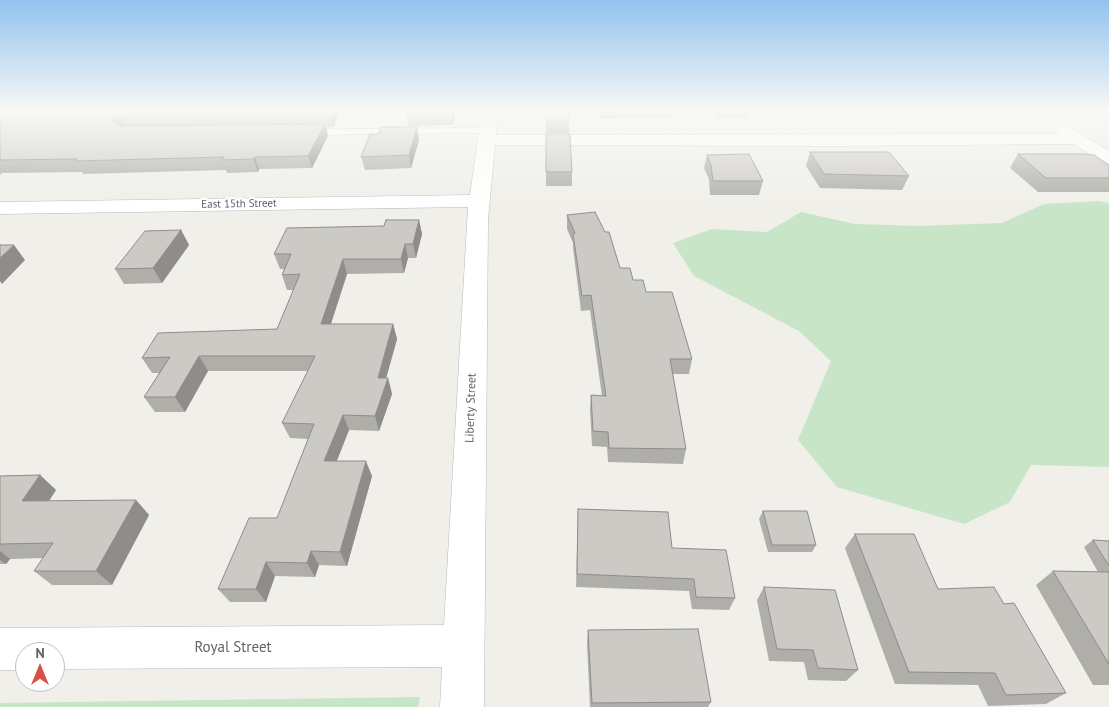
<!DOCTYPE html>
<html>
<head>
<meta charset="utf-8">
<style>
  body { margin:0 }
  #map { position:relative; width:1109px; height:707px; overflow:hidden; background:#f0efe9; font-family:"PT Sans",sans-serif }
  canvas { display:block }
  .north { position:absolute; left:15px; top:642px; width:50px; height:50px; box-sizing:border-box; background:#fff; border:1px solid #bfc1c2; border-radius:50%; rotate:0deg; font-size:14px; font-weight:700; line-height:20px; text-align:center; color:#606367 }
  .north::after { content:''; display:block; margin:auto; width:18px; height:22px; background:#db4f44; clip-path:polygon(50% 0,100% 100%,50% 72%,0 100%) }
</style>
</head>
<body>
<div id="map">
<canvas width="1109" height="707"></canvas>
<div class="north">N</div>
</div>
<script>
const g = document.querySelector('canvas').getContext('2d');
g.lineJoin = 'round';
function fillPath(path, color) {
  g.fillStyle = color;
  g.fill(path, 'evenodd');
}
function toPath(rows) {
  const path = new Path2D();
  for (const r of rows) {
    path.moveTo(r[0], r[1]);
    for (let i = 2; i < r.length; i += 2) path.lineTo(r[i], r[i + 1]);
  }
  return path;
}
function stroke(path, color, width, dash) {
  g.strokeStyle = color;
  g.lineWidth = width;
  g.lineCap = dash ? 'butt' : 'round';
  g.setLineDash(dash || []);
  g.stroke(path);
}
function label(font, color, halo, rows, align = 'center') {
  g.font = font + ' "PT Sans",sans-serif';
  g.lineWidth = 4;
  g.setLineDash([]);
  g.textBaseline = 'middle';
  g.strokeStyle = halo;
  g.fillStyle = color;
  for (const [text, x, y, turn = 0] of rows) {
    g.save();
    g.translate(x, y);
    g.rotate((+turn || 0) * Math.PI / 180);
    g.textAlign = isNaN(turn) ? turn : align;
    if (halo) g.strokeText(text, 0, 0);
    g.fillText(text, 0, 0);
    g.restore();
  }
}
fillPath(toPath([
  [1099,201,1109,203,1109,467,1031,465,1010,502,964,524,837,487,798,440,831,361,799,331,694,276,673,243,712,229,767,232,801,212,855,224,919,226,1002,223,1044,204],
  [420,697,418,707,0,707,0,703]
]), '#c8e5c8');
const service = toPath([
  [486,128,491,131,490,133,304,135,299,132,304,129,486,128]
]);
const minor = toPath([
  [482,110,498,110,496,135,1059,134,1025,110,1043,110,1109,151,1109,164,1103,163,1074,144,832,146,495,145,488,220,484,707,440,707,442,667,55,669,55,652,25,652,25,670,0,670,0,628,444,625,468,207,0,214,0,202,470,195,482,110]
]);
stroke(service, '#b5b8bb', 1);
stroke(minor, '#b5b8bb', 1);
fillPath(service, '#fff');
fillPath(minor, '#fff');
fillPath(toPath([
  [0,110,342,110,333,127,326,127,328,136,312,168,259,169,258,172,227,173,226,170,83,174,82,172,2,173,0,175],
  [407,110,456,110,453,125,408,126,406,113],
  [546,110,569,120,569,133,546,133],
  [598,110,672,110,671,117,599,119],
  [713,110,750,110,748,117,717,117],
  [546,134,572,172,572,186,546,186],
  [419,140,411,168,365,170,361,157],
  [810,152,909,176,902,190,820,188,806,166],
  [1018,154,1109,165,1109,192,1038,192,1010,168],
  [707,155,763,181,759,195,710,195,709,179,704,168],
  [567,215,620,268,646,292,692,359,689,374,673,374,686,449,683,464,608,462,607,447,592,446,590,410,591,395,602,396,590,310,581,311,573,248,573,243,567,229],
  [419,220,422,234,416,258,408,258,404,273,347,274,331,324,393,324,397,339,386,378,388,378,392,394,379,431,349,430,336,461,372,476,347,566,319,565,315,577,275,576,266,602,230,602,218,589,277,518,308,439,290,438,282,423,308,371,208,371,185,412,155,412,144,397,159,373,152,373,142,358,277,329,294,290,287,290,282,275,284,269,280,269,274,254,384,226],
  [181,230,189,245,162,283,124,284,115,269],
  [40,475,56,490,49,501,136,500,149,515,112,585,52,585,34,571,43,558,10,559,6,564,0,564,0,476],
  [578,509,672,548,735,598,729,610,692,609,689,591,576,587],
  [763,511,816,545,812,552,768,552,759,519],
  [855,534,938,589,1004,604,1066,693,1046,704,988,706,978,685,895,684,845,548],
  [1093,540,1109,541,1109,685,1093,685,1036,585,1053,571,1098,572,1084,547],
  [764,587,858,670,846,681,808,680,804,662,769,661,757,600],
  [588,630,711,702,708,707,590,707,587,643]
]), '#afaea9');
fillPath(toPath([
  [333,110,342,110,333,127,330,115],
  [452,110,456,110,453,125,452,112],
  [119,116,125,128,118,132,112,120],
  [325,124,328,136,312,168,308,156],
  [417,127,419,140,411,168,409,155],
  [255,157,259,169,258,172,253,159],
  [419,220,422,234,416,258,413,244],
  [181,230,189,245,162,283,153,268],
  [405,244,408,258,404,273,401,259],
  [14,245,25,260,2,284,0,281,0,258],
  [343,259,347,274,326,339,321,324],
  [393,324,397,339,382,393,378,378],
  [199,356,208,371,185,412,175,397],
  [388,378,392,394,379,431,375,416],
  [343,415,349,430,331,476,324,461],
  [366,461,372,476,347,566,340,552],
  [40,475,56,490,39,516,22,501],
  [136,500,149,515,112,585,96,571],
  [0,551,10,559,6,564,0,560],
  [311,551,319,565,315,577,307,563],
  [266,562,275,576,266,602,256,589]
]), '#8f8d8a');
const building = toPath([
  [0,110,333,110,330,115,119,116,112,120,119,126,325,124,308,156,255,157,253,159,222,160,224,157,75,161,77,159,0,160,0,110],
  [407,110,452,110,452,112,406,113,407,110],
  [546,110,568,110,569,120,546,120,546,110],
  [381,127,417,127,409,155,361,157,370,134,378,134,381,127],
  [546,134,570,134,572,172,546,172,546,134],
  [810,152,889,152,909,176,824,174,810,152],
  [749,154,763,181,713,181,711,165,707,155,749,154],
  [1018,154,1084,154,1094,155,1109,165,1109,178,1046,178,1018,154],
  [595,212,605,232,609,232,620,268,630,268,633,280,643,280,646,292,672,292,692,359,670,359,686,449,609,448,608,432,593,431,591,395,606,396,591,295,582,296,573,234,575,233,567,215,595,212],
  [386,220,419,220,413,244,405,244,401,259,343,259,321,324,393,324,378,378,388,378,375,416,343,415,324,461,366,461,340,552,311,551,307,563,266,562,256,589,218,589,249,518,277,518,314,424,282,423,315,356,199,356,175,397,144,397,170,357,142,358,158,333,277,329,300,274,282,275,291,254,274,254,287,228,384,226,386,220],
  [181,230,153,268,115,269,145,231,181,230],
  [0,245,14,245,0,258,0,245],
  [40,475,22,501,136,500,96,571,34,571,53,543,0,544,0,476,40,475],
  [578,509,668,512,672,548,726,550,735,598,696,597,694,579,577,574,578,509],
  [763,511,807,511,816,545,772,545,763,511],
  [855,534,914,534,938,589,994,587,1004,604,1014,603,1066,693,1006,695,995,673,909,672,855,534],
  [1093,540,1109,541,1109,566,1093,540],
  [1053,571,1109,572,1109,664,1053,571],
  [764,587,835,590,858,670,818,668,813,650,777,649,764,587],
  [698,629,711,702,592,703,588,630,698,629]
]);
fillPath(building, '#cccac5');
stroke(building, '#8f8d8a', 1);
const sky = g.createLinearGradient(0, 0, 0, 209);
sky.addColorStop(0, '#92c3ee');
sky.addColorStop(0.53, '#f8f8f5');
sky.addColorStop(1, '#f8f8f500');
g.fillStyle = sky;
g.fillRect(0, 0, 1109, 209);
label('11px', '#606367', '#fff', [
  ["East 15th Street",239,204,-1]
]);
label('12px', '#606367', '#fff', [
  ["Liberty Street",471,408,-88]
]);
label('15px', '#606367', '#fff', [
  ["Royal Street",233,648]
]);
</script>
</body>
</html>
